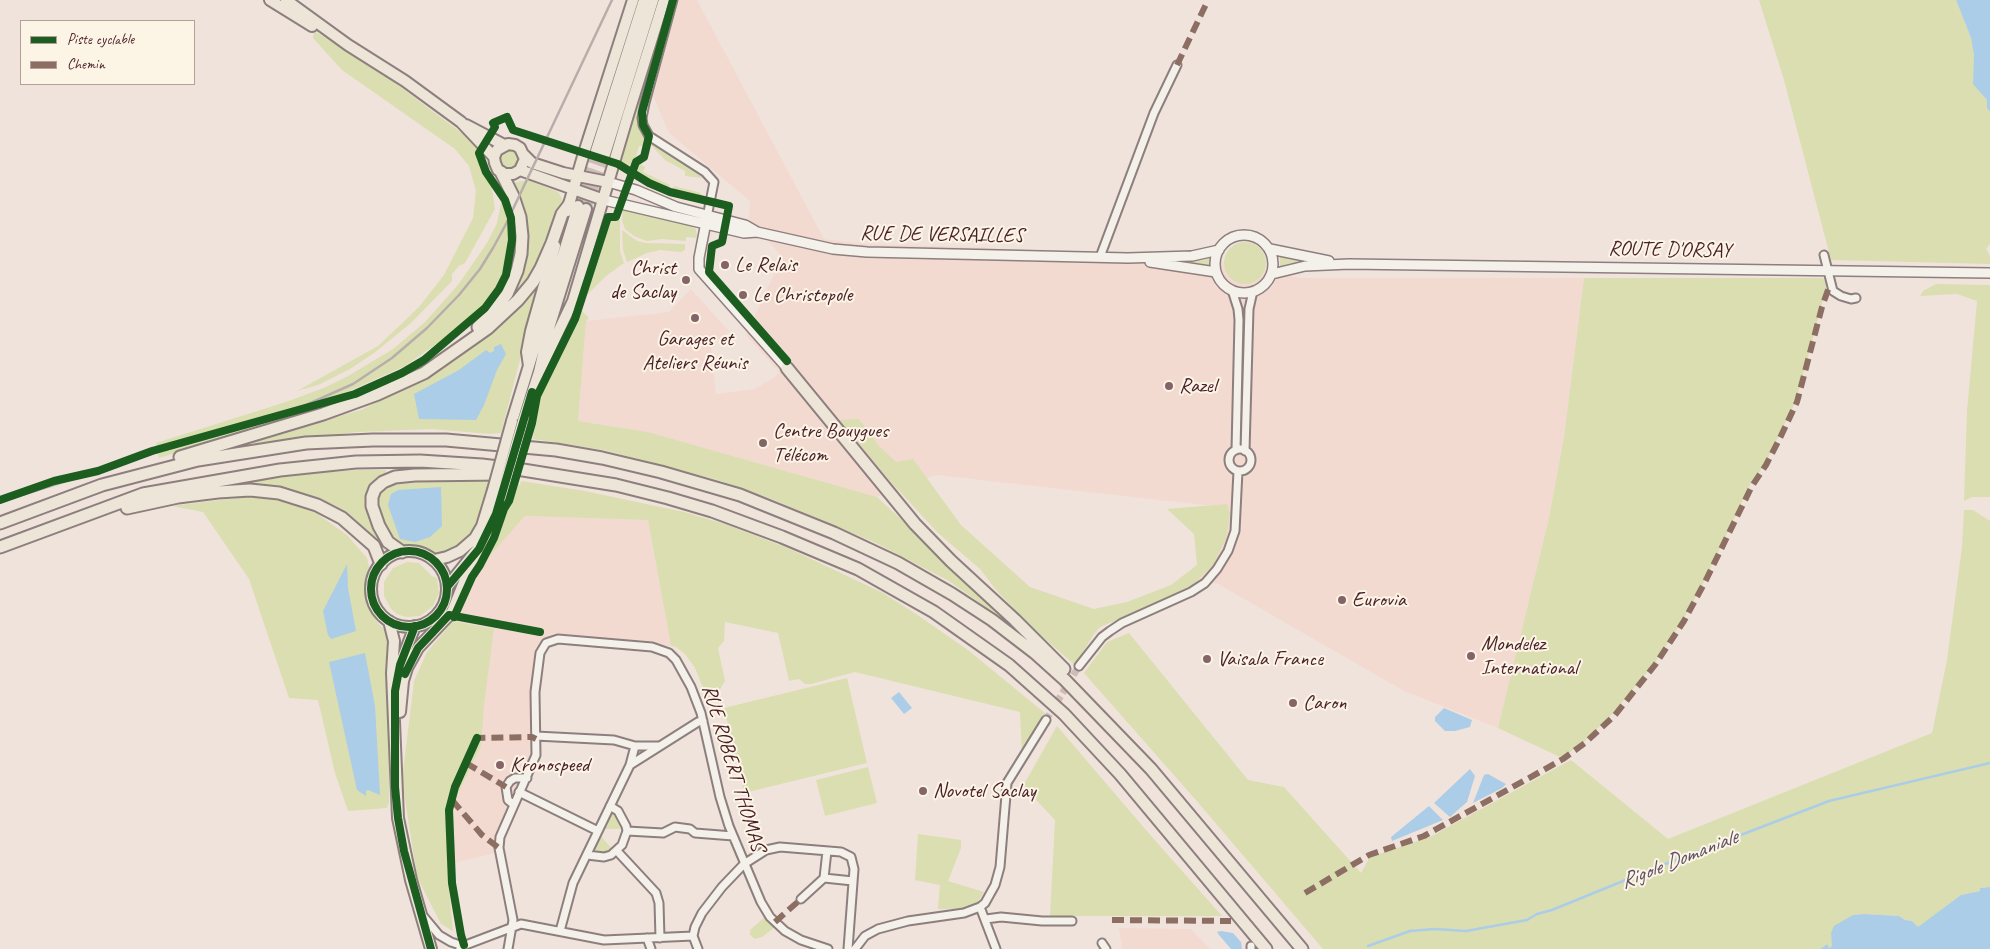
<!DOCTYPE html>
<html>
<head>
<meta charset="utf-8">
<style>
  body { margin:0 }
  #map { position:relative; width:1990px; height:949px; overflow:hidden; background:#f0e3dc; font-family:Caveat,sans-serif }
  canvas { display:block }
  .legend { position:absolute; left:20px; top:20px; width:175px; height:65px; box-sizing:border-box; background:#fcf5e5; border:1px solid #b59f9b; margin:0; padding:6px 9px; list-style:none; font-size:15px; color:#4a1f2b }
  .legend li { display:flex; align-items:center; gap:10px; height:25px }
  .legend b { width:25px; border:1px solid #b59f9b }
</style>
</head>
<body>
<div id="map">
<canvas width="1990" height="949"></canvas>
<ul class="legend">
<li><b style="height:6px;background:#1b5e20"></b>Piste cyclable</li>
<li><b style="height:6px;background:#8d6e63"></b>Chemin</li>
</ul>
</div>
<script>
const g = document.querySelector('canvas').getContext('2d');
g.lineJoin = 'round';
function fillPath(path, color) {
  g.fillStyle = color;
  g.fill(path, 'evenodd');
}
function toPath(rows) {
  const path = new Path2D();
  for (const r of rows) {
    if (r.length === 3) {
      path.moveTo(r[0] + r[2], r[1]);
      path.arc(r[0], r[1], r[2], 0, 2 * Math.PI);
      continue;
    }
    path.moveTo(r[0], r[1]);
    for (let i = 2; i < r.length; i += 2) path.lineTo(r[i], r[i + 1]);
  }
  return path;
}
function stroke(path, color, width, dash) {
  g.strokeStyle = color;
  g.lineWidth = width;
  g.lineCap = dash ? 'butt' : 'round';
  g.setLineDash(dash || []);
  g.stroke(path);
}
function label(font, color, halo, rows, align = 'center') {
  g.font = font + ' Caveat,sans-serif';
  g.lineWidth = 4;
  g.setLineDash([]);
  g.textBaseline = 'middle';
  g.strokeStyle = halo;
  g.fillStyle = color;
  for (const [text, x, y, turn = 0] of rows) {
    g.save();
    g.translate(x, y);
    g.rotate((+turn || 0) * Math.PI / 180);
    g.textAlign = isNaN(turn) ? turn : align;
    if (halo) g.strokeText(text, 0, 0);
    g.fillText(text, 0, 0);
    g.restore();
  }
}
fillPath(toPath([
  [679,0,697,0,824,239,865,244,991,248,1246,264,1299,278,1584,278,1564,437,1549,518,1498,728,1404,691,1218,584,1199,579,1213,506,936,475,877,497,648,432,578,421,586,321,669,312,691,289,730,332,711,345,716,394,754,389,775,377,779,372,746,335,782,257,749,219,750,201,669,133,653,96],
  [525,516,648,520,671,646,555,633,542,640,535,652,531,692,533,746,531,761,495,834,495,853,454,863,453,804,481,746,484,706,494,629,453,621,487,559],
  [1119,928,1191,929,1210,949,1122,949]
]), '#f3dad1');
fillPath(toPath([
  [1759,0,1956,0,1971,38,1974,56,1974,84,1987,100,1987,108,1990,112,1990,244,1986,249,1990,256,1990,264,1831,260,1784,80],
  [314,31,367,62,467,137,479,148,482,165,491,182,495,209,465,263,459,266,452,274,452,281,411,323,374,353,350,369,318,385,297,391,378,346,419,307,444,275,473,218,476,191,469,166,455,149,342,70,313,38],
  [645,69,651,70,637,116,642,133,646,137,684,162,704,176,703,178,685,176,685,171,665,160,652,146,639,146,633,166,618,161],
  [510,159,10],
  [637,162,645,167,643,172,670,185,668,188,634,173],
  [529,180,558,192,563,200,562,207,548,244,526,282,504,307,524,254,511,183],
  [674,186,701,193,701,196,673,190],
  [502,198,508,215,511,240,509,256,503,276,492,296,478,311,460,327,405,366,338,396,293,416,234,436,159,458,156,443,286,402,326,387,350,375,393,349,424,323,458,285,487,243,497,223],
  [623,209,688,224,696,229,697,238,686,237,686,241,662,239,647,241,634,236,625,229,622,220],
  [609,220,620,220,620,251,624,263,606,276,586,296],
  [622,230,637,241,646,243,685,244,685,250,681,252,660,250,647,253,627,262,623,250],
  [1245,263,21],
  [1210,257,1209,267,1178,261,1204,260],
  [1280,257,1302,259,1301,262,1290,263,1280,266],
  [1584,278,1823,278,1826,282,1826,289,1796,401,1765,464,1750,485,1704,582,1683,620,1654,664,1613,713,1584,742,1562,758,1498,728,1549,518,1564,437],
  [541,279,501,433,490,434,432,429,357,432,239,445,361,410,412,384,473,347,515,312],
  [1936,284,1990,285,1990,497,1972,497,1964,501,1967,411,1977,301,1957,294,1920,296,1923,291],
  [581,310,589,318,586,321,578,421,648,432,877,497,1005,616,1001,618,949,581,876,543,769,498,717,480,604,450,533,439,539,398],
  [859,419,878,445,896,462,913,459,961,525,1030,587,1094,609,1127,602,1171,585,1197,565,1194,534,1167,509,1227,504,1230,514,1226,539,1213,565,1195,583,1171,597,1100,627,1094,634,1075,665,1032,628,997,591,980,569,938,533,890,481,840,420],
  [360,470,386,470,386,473,373,485,383,543,380,545,358,523,330,507,223,489,252,481,297,474],
  [490,476,479,521,471,536,454,549,437,554,420,546,404,546,396,542,389,533,379,510,379,496,387,487,400,482],
  [521,481,585,491,684,512,728,525,790,549,883,593,916,614,968,650,1046,714,1022,756,1020,712,855,672,811,684,805,684,799,679,789,681,778,633,725,622,724,641,718,648,725,681,713,701,709,703,695,668,685,654,676,647,671,646,648,520,525,516,487,559,508,509,516,484,520,485],
  [245,497,281,500,316,513,347,535,367,558,369,567,366,583,366,603,378,623,389,634,389,802,387,808,348,811,335,773,318,700,289,698,249,579,203,512,172,506],
  [1964,510,1973,510,1990,521,1990,887,1981,888,1980,891,1961,895,1918,928,1912,921,1905,920,1899,916,1864,914,1853,915,1831,933,1833,946,1828,948,1827,944,1820,949,1323,949,1195,799,1084,673,1107,642,1129,633,1248,780,1284,787,1361,873,1370,857,1430,837,1571,760,1668,839,1932,733,1947,660,1962,547],
  [407,562,419,563,432,576,437,578,439,593,433,606,420,616,406,617,397,614,391,609,384,596,384,582,393,568],
  [453,621,494,629,484,706,481,746,453,804,454,863,456,883,448,880,453,931,441,924,417,877,402,780,414,681,427,652],
  [847,678,867,763,744,793,724,708],
  [1057,726,1152,837,1222,916,1050,916,1055,820,1023,786],
  [868,767,877,803,825,816,816,780],
  [611,810,619,816,623,823,623,829,603,829],
  [599,834,613,850,606,855,591,853],
  [918,834,961,840,961,848,948,881,984,892,978,902,962,909,938,909,940,885,915,880],
  [766,916,775,927,762,937,755,939,750,935,750,930]
]), '#dadeb1');
fillPath(toPath([
  [1956,0,1990,0,1990,112,1987,108,1987,100,1973,84,1974,56,1971,38],
  [501,344,506,354,497,370,484,405,476,420,419,419,414,394,459,370,486,350,490,353,494,351,494,347],
  [441,487,442,526,430,537,415,542,400,539,388,505,391,494,398,490],
  [347,564,348,588,356,631,331,639,328,635,323,611],
  [365,653,375,706,380,795,368,790,366,791,366,796,357,790,329,662],
  [899,692,912,708,904,714,891,698],
  [1444,708,1472,720,1470,727,1455,731,1445,731,1435,721,1435,717],
  [1470,769,1475,776,1467,802,1450,817,1434,803],
  [1488,774,1506,784,1502,788,1473,803,1484,775],
  [1429,806,1443,820,1392,841,1391,837],
  [1990,887,1990,949,1820,949,1827,944,1829,948,1832,946,1831,933,1834,926,1853,915,1864,914,1899,916,1905,920,1912,921,1918,927,1961,895,1980,891,1980,888],
  [1221,931,1233,933,1241,942,1242,949,1231,949,1219,935,1217,932]
]), '#accde7');
stroke(toPath([
  [1368,946,1410,931,1435,929,1466,931,1527,920,1537,914,1552,910,1655,868,1829,801,1990,763]
]), '#accde7', 2.5);
stroke(toPath([
  [1046,720,1079,666]
]), '#cfbcb9', 7, [7, 3.5]);
stroke(toPath([
  [578,206,596,151],
  [586,209,605,154]
]), '#cfbcb9', 10, [10, 5]);
const minor = toPath([
  [673,0,645,103,642,118,643,125,649,136,705,172,714,182,707,217],
  [1824,255,1833,291,1841,296,1851,299,1856,298],
  [1100,257,1154,113,1177,65],
  [1232,290,1238,309,1239,320,1236,450],
  [1240,460,11],
  [1245,451,1249,309,1253,291],
  [1079,666,1102,637,1110,631,1122,623,1191,592,1205,583,1217,569,1228,551,1235,531,1238,471],
  [536,736,614,740,635,746],
  [630,765,698,722,703,721],
  [519,792,598,831],
  [514,805,508,800,506,787,510,781,515,778,527,778],
  [627,831,663,833,675,827,690,829,695,833,733,836],
  [617,851,656,893,659,903,660,938],
  [827,851,824,878,853,881],
  [587,855,604,857,611,855,622,845,627,831,626,826,618,811,610,806],
  [801,899,824,878],
  [980,907,996,949],
  [424,917,439,935,451,942,463,946],
  [986,919,1001,917,1042,921,1072,921],
  [560,931,573,883,630,765,635,746,658,746],
  [647,938,651,949],
  [1102,943,1106,949],
  [460,949,463,946,521,924,604,940,693,936],
  [508,949,513,920,499,848,500,837,536,755,535,692,540,653,546,643,558,639,652,647,669,653,676,660,691,687,701,713,720,797,729,826,761,902,770,917,785,931,801,940,828,949],
  [698,949,693,936,695,927,702,913,722,887,744,864,766,850,780,847,841,852,851,857,854,869,848,949],
  [855,949,865,936,878,929,908,921,964,913,980,907,985,903,995,885,1000,867,1007,783,1046,720],
  [1251,949,1251,946]
]);
const secondary = toPath([
  [608,182,636,190,676,207,745,225,757,232,833,249,867,252,1128,258,1192,256,1219,250],
  [604,200,744,233,757,232],
  [707,217,699,258,699,269,787,368],
  [1244,264,29],
  [1270,249,1329,261],
  [1150,262,1216,272],
  [1272,274,1305,266,1349,264,1990,273]
]);
const primary = toPath([
  [270,0,312,26],
  [286,0,348,45,405,81,461,122,494,157],
  [466,125,504,145],
  [596,151,644,0],
  [605,154,653,0],
  [524,155,532,163,563,173,608,182],
  [520,170,525,159,520,148,515,145,508,144,497,150,494,157,495,163,498,170,505,174,513,174,520,170,604,200],
  [567,211,584,153,633,0],
  [529,366,527,352,531,331,555,246],
  [539,372,573,301,628,115,664,0],
  [512,421,578,206],
  [523,421,539,372,549,328,586,209],
  [409,589,38],
  [434,560,447,557,460,551,475,538,482,526,493,490],
  [447,587,480,546],
  [389,621,394,641,392,673,398,818,411,880,431,949],
  [397,679,400,665,415,626],
  [400,712,403,681,407,668,418,648,452,612,466,577,476,565,489,538,503,491]
]);
const trunk = toPath([
  [478,327,491,315,507,294,517,271,521,254,522,236,520,217,513,196,501,172],
  [787,368,915,524,951,561,1015,620,1064,669],
  [180,457,323,414,378,394,424,373,488,328,518,300,533,282,541,268,552,243,562,214,569,205],
  [127,508,178,497,218,492,250,490,279,493,317,505,342,518,374,546,381,564],
  [0,523,102,485,198,460,306,443,373,440,446,440,556,450,602,458,661,472,740,495,834,533,898,563,952,594,992,620,1035,653,1065,680,1151,769,1302,949],
  [0,547,143,494,280,470,356,462,420,461,482,465,523,470,616,485,668,498,712,511,782,537,858,569,934,612,1009,665,1064,714,1120,774,1266,949],
  [402,552,388,542,379,526,372,506,372,497,375,489,383,482,395,477,415,475,503,474]
]);
stroke(minor, '#8d7f7e', 11);
stroke(secondary, '#8d7f7e', 12);
stroke(primary, '#8d7f7e', 14);
stroke(trunk, '#8d7f7e', 15);
stroke(minor, '#f4f0ea', 7);
stroke(secondary, '#f4f0ea', 9);
stroke(primary, '#ece5d8', 10);
stroke(trunk, '#ece5d8', 11);
stroke(toPath([
  [0,502,306,405,353,384,392,358,427,328,459,295,480,269,493,248,505,226,612,0]
]), '#b7aeac', 2.5);
const primaryBridge = toPath([
  [493,490,512,421],
  [503,491,523,421]
]);
stroke(primaryBridge, '#8d7f7e', 14, []);
stroke(primaryBridge, '#ece5d8', 10);
stroke(toPath([
  [1177,65,1208,0],
  [475,741,477,738,532,737,536,739],
  [466,763,506,787],
  [452,800,482,835,499,848],
  [1305,893,1369,855,1424,836,1538,773,1563,759,1585,743,1615,715,1655,665,1684,621,1705,582,1752,486,1766,465,1780,438,1797,402,1822,307,1830,284],
  [1112,920,1231,921],
  [775,922,801,899]
]), '#8d6e63', 6, [12, 6]);
stroke(toPath([
  [0,500,54,481,98,471,152,451,355,394,402,373,424,360,485,308,499,289,506,275,512,240,511,218,505,200,486,172,479,153,495,127,493,123,507,117,513,130,618,164,649,183,670,192,729,206,722,242,712,246,709,272,787,361],
  [409,589,38],
  [447,587,479,549,496,514,532,392],
  [454,617,472,577,480,565,494,538,504,509,509,501,532,423,537,396,575,319,608,217,616,217,636,162,644,157,649,136,643,125,642,112,673,0],
  [415,626,400,665,395,691,395,787,398,818,404,851,431,949],
  [405,674,418,648,449,615,540,632],
  [464,945,461,935,452,883,449,810,455,787,477,738]
]), '#1b5e20', 8);
for (const [x, y, r, color] of [
  [725,265,5,"#846469"],
  [686,280,5,"#846469"],
  [743,295,5,"#846469"],
  [695,318,5,"#846469"],
  [1169,386,5,"#846469"],
  [763,443,5,"#846469"],
  [1342,600,5,"#846469"],
  [1471,656,5,"#846469"],
  [1207,659,5,"#846469"],
  [1293,703,5,"#846469"],
  [500,765,5,"#846469"],
  [923,791,5,"#846469"]
]) {
  const dot = new Path2D();
  dot.arc(x, y, r, 0, 2 * Math.PI);
  g.fillStyle = color;
  g.fill(dot);
  stroke(dot, '#fcf5e5', 2);
}
label('21px', '#4a1f2b', '#fcf5e5', [
  ["RUE DE VERSAILLES",942,235,1],
  ["ROUTE D'ORSAY",1670,250,1],
  ["RUE ROBERT THOMAS",733,768,73]
]);
label('21px', '#4a1f2b', '#fcf5e5', [
  ["Le Relais",735,265],
  ["Christ",676,268,"right"],
  ["de Saclay",676,292,"right"],
  ["Le Christopole",753,295],
  ["Garages et",695,339,"center"],
  ["Ateliers Réunis",695,363,"center"],
  ["Razel",1179,386],
  ["Centre Bouygues",773,431],
  ["Télécom",773,455],
  ["Eurovia",1352,600],
  ["Mondelez",1481,644],
  ["International",1481,668],
  ["Vaisala France",1217,659],
  ["Caron",1303,703],
  ["Kronospeed",510,765],
  ["Novotel Saclay",933,791]
], 'left');
label('italic 22px', '#5f5065', '#fcf5e5', [
  ["Rigole Domaniale",1679,860,-22]
]);
</script>
</body>
</html>
